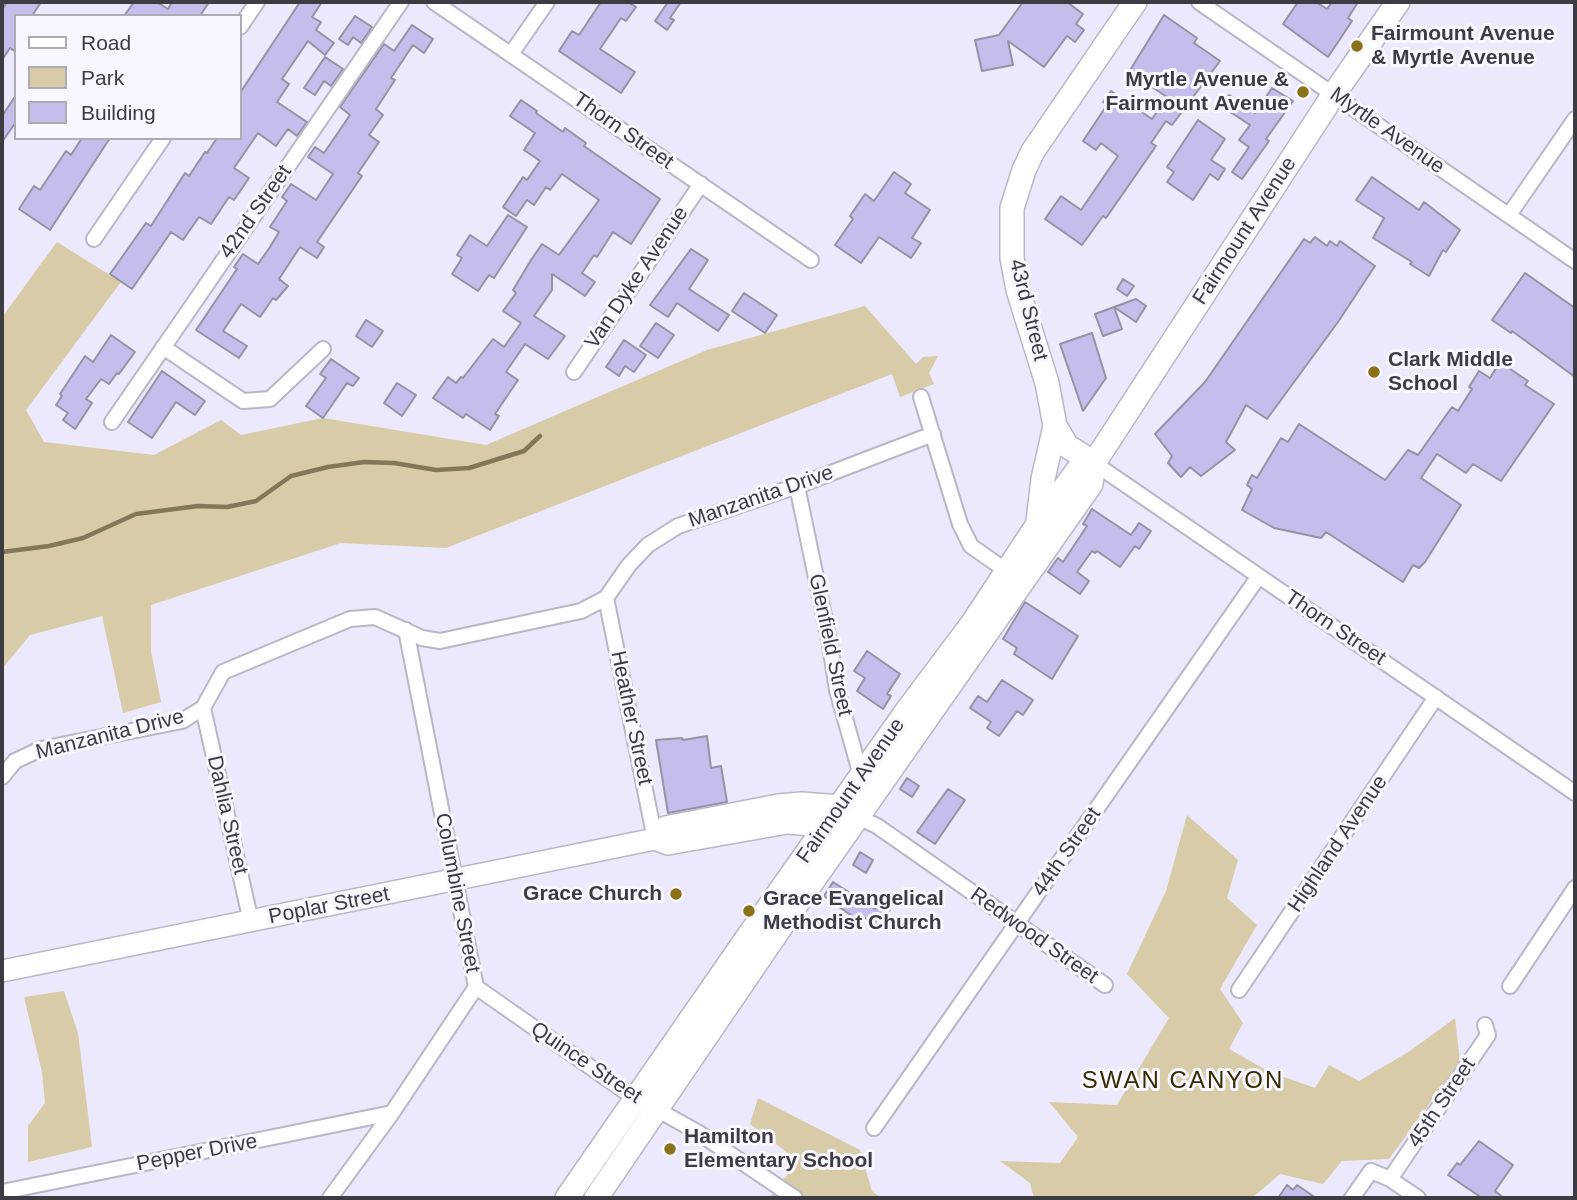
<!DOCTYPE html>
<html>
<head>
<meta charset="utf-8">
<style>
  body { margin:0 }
  #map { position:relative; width:1577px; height:1200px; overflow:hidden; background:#ebe9fb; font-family:Arial,sans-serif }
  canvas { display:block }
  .frame { position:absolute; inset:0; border:4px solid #3d3c43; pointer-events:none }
  .legend { position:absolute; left:14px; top:14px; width:228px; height:126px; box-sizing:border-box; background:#f8f7ff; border:2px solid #adacb4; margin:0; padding:9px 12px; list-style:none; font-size:21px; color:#3d3c43 }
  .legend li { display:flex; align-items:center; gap:14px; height:35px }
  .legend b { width:35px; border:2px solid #adacb4 }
</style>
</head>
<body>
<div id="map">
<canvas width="1577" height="1200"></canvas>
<div class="frame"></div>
<ul class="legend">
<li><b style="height:9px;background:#fff"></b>Road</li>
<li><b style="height:19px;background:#d7cca7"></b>Park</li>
<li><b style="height:19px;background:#c3beeb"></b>Building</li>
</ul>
</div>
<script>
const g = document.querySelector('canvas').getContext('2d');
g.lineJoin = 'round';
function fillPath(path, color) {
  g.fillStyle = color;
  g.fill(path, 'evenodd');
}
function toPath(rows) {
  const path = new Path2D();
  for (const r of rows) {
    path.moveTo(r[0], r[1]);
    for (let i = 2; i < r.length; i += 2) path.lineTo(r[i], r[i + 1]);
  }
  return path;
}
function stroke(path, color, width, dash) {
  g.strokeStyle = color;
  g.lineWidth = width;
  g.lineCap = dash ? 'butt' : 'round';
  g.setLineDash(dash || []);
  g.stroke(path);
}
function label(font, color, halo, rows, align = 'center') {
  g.font = font + ' Arial,sans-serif';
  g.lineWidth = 6;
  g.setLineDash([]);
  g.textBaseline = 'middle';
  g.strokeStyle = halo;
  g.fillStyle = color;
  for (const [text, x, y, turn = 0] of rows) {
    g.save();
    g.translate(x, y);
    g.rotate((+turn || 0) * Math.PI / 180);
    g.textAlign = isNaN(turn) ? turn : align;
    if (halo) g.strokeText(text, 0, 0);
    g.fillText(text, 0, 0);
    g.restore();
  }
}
fillPath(toPath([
  [57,242,121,282,26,410,44,442,154,455,221,420,241,435,323,418,486,445,707,350,865,306,916,364,923,357,938,356,929,373,934,384,900,397,892,374,446,548,341,543,151,605,151,651,161,702,123,713,102,616,30,635,2,669,2,317],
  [1187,815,1238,860,1227,898,1257,925,1220,989,1243,1023,1229,1049,1270,1072,1315,1088,1329,1065,1359,1081,1410,1051,1455,1018,1460,1062,1389,1159,1342,1161,1323,1184,1280,1174,1252,1198,1034,1198,1030,1183,1000,1161,1060,1163,1078,1137,1049,1102,1117,1105,1169,1018,1127,974,1166,891],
  [64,991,78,1033,92,1147,28,1162,28,1126,45,1103,42,1072,24,997],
  [758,1098,860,1150,872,1191,881,1198,769,1198,798,1161,750,1124]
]), '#d7cca7');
stroke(toPath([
  [2,552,49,546,83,538,136,514,198,506,227,507,256,501,291,476,328,467,364,462,394,463,436,470,469,468,524,451,540,436]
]), '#81785a', 4.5);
const building = toPath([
  [7,2,41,2,32,16,16,16,16,52,10,48,2,60,2,10,7,2],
  [134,2,157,2,168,9,172,2,209,2,200,16,124,16,134,2],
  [300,2,322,2,312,17,321,22,316,30,334,43,325,55,308,41,282,79,289,84,277,102,307,122,297,136,288,129,276,146,258,133,234,168,249,178,234,200,229,197,211,224,199,217,183,240,171,232,132,289,110,274,146,223,151,226,185,173,189,176,205,152,207,153,217,138,240,138,240,93,300,2],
  [601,2,628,2,636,7,626,21,621,18,600,49,635,72,621,93,559,51,572,31,579,35,601,2],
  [668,2,681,2,670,18,674,20,667,30,655,21,668,2],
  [1023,2,1067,2,1083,14,1076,24,1084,30,1075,42,1067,36,1044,67,1008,41,1013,65,982,71,975,40,999,35,1023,2],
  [1298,2,1316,2,1327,9,1332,2,1358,2,1348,18,1352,21,1328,57,1283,24,1298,2],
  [1164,15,1197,38,1194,43,1220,61,1172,125,1166,121,1151,143,1156,146,1106,218,1103,216,1082,245,1045,219,1061,196,1081,210,1118,156,1101,143,1096,150,1083,141,1107,105,1103,102,1111,91,1152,119,1167,97,1129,72,1164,15],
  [355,16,372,27,361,43,353,37,348,45,339,39,355,16],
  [412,25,433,39,424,53,413,45,391,78,395,80,376,109,383,115,369,135,379,142,358,173,362,176,317,242,324,247,317,258,300,247,279,279,288,286,276,300,273,298,260,317,241,304,223,331,247,346,239,358,196,330,237,269,234,267,243,254,258,264,270,247,279,232,270,227,287,201,282,197,291,184,316,200,333,174,308,157,315,147,324,153,350,115,340,107,384,44,394,51,412,25],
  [325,57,343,69,331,86,324,81,315,95,304,88,325,57],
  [1272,88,1293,101,1266,139,1269,141,1242,179,1232,172,1249,147,1239,140,1250,125,1221,106,1229,95,1255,113,1272,88],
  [16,95,16,122,2,142,2,116,16,95],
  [521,100,537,111,536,113,563,132,565,128,586,143,584,146,660,199,631,244,613,232,597,257,594,255,582,273,595,282,585,296,552,274,552,290,534,316,565,336,548,359,525,344,506,372,518,380,495,414,499,416,490,430,466,414,463,418,433,398,448,377,456,383,461,377,463,378,493,339,504,347,521,323,503,311,516,293,513,290,531,260,542,244,559,255,599,200,562,174,550,190,546,187,534,205,527,200,516,216,503,207,523,177,527,180,540,161,524,150,535,133,510,116,521,100],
  [1198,120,1225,139,1211,160,1225,169,1218,180,1210,174,1193,200,1167,182,1174,172,1167,167,1198,120],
  [82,138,110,138,50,230,19,209,34,186,40,190,66,151,71,155,82,138],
  [894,172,911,184,905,193,930,210,912,238,921,243,911,258,879,237,861,263,835,245,853,219,850,216,865,194,874,201,894,172],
  [1372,177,1419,210,1424,202,1460,230,1446,252,1443,250,1429,276,1410,264,1412,262,1373,238,1384,218,1356,200,1372,177],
  [508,215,527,227,494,278,489,275,478,291,452,274,462,258,457,255,470,235,487,246,508,215],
  [1315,237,1327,246,1330,241,1337,246,1340,241,1375,266,1338,322,1267,419,1246,405,1226,442,1235,450,1201,476,1190,467,1181,477,1168,463,1172,456,1155,434,1205,382,1304,239,1310,243,1315,237],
  [691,249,708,260,689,289,729,315,718,331,677,303,668,317,650,305,691,249],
  [1525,273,1575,308,1575,377,1512,331,1511,333,1492,320,1525,273],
  [1123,279,1134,286,1127,296,1117,289,1123,279],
  [744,293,777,315,765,333,732,311,744,293],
  [1136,299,1146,306,1136,322,1114,307,1122,329,1103,336,1095,314,1136,299],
  [366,320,383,331,372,347,356,336,366,320],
  [656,323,674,335,658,358,640,346,656,323],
  [1092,333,1106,378,1083,411,1060,344,1092,333],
  [111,335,135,352,119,374,117,373,109,384,101,379,86,399,92,403,75,429,63,420,68,413,56,405,62,396,60,394,85,356,93,362,111,335],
  [624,340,646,355,634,372,625,366,619,376,606,367,624,340],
  [331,359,359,378,353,386,347,383,323,418,306,406,326,378,320,374,331,359],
  [1500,362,1528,381,1525,385,1554,404,1501,481,1473,464,1466,473,1437,454,1421,478,1461,505,1425,562,1419,568,1413,565,1403,582,1326,532,1321,538,1274,528,1242,510,1252,489,1247,485,1252,475,1257,478,1281,438,1288,442,1299,424,1385,480,1408,450,1418,455,1452,407,1458,411,1472,389,1469,387,1479,371,1490,378,1500,362],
  [162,371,205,401,195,415,176,402,152,438,128,422,162,371],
  [397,383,416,395,402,416,384,403,397,383],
  [1092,509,1131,535,1139,523,1151,531,1139,549,1135,546,1120,567,1097,551,1095,553,1092,551,1077,572,1089,581,1080,594,1048,572,1058,558,1063,562,1087,526,1083,524,1092,509],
  [1025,602,1078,636,1052,679,1014,654,1017,648,1003,639,1025,602],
  [867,651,900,674,887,694,891,696,883,709,857,691,865,678,854,671,867,651],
  [1002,680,1033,700,1023,715,1017,711,999,736,987,728,991,722,970,708,978,696,987,702,1002,680],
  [707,736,711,768,721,766,727,802,668,813,656,740,682,738,683,740,707,736],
  [907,778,919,786,912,797,900,789,907,778],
  [948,789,965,800,935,844,917,832,948,789],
  [860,852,873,860,866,873,853,865,860,852],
  [833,882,875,909,878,904,890,910,879,927,859,914,856,919,824,896,833,882],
  [1479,1141,1513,1165,1495,1191,1504,1198,1482,1198,1448,1175,1457,1163,1460,1165,1479,1141],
  [1287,1185,1293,1190,1297,1185,1316,1198,1278,1198,1287,1185]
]);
fillPath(building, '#c3beeb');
stroke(building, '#9493a3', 2);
const street = toPath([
  [434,2,811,260],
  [1199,2,1575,261],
  [240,27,257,2],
  [511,54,547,2],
  [1509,215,1575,119],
  [94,239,163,138],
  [163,347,243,401,270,399,323,349],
  [574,372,701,184],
  [921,397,960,524,971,546,1008,572],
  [112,422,401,2],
  [1094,463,1575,793],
  [797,486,830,645,837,690,862,779],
  [606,598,655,839],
  [203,708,251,922],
  [2,777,15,761,41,749,182,721,203,708,223,672,350,619,375,617,422,638,440,641,581,611,606,598,629,565,648,545,678,526,797,486,933,434],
  [858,817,877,826,1105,985],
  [1510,986,1575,888],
  [476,987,626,1092,699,1133,795,1198],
  [1239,990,1436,697],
  [874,1128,1259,576],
  [1390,1179,1488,1035,1485,1025],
  [2,1192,392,1113],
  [330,1198,392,1113,476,987,406,630],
  [1352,1198,1371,1171,1390,1179,1418,1198]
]);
const secondary = toPath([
  [655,839,665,827,778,805,802,803,840,806,853,814],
  [2,971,655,839,668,844,787,823,826,826,840,824]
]);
const primary = toPath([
  [1055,426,1067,446,1094,463],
  [1038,521,1043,479,1055,426,1047,383,1018,290,1012,258,1012,208,1024,170,1033,151,1135,2],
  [567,1198,745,941,906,712,972,624,1038,524,1077,471,1094,463],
  [596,1198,791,912,1091,484,1094,463,1334,94,1398,2]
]);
stroke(street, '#b8b7c8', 18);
stroke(secondary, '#b8b7c8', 24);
stroke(primary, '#b8b7c8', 26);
stroke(street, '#fff', 14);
stroke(secondary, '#fff', 21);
stroke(primary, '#fff', 23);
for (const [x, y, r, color] of [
  [1357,46,7,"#8a7316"],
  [1303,92,7,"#8a7316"],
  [1374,372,7,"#8a7316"],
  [676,894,7,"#8a7316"],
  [749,911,7,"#8a7316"],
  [670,1149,7,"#8a7316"]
]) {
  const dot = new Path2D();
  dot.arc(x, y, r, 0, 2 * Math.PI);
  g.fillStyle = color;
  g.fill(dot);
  stroke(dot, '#f8f7ff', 2.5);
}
label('bold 21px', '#3d3c43', '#f8f7ff', [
  ["Fairmount Avenue",1371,34],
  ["& Myrtle Avenue",1371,58],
  ["Myrtle Avenue &",1289,80,"right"],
  ["Fairmount Avenue",1289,104,"right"],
  ["Clark Middle",1388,360],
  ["School",1388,384],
  ["Grace Church",662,894,"right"],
  ["Grace Evangelical",763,899],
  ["Methodist Church",763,923],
  ["Hamilton",684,1137],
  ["Elementary School",684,1161]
], 'left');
label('21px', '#3d3c43', '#f8f7ff', [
  ["Thorn Street",623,131,35],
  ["Myrtle Avenue",1387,131,35],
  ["42nd Street",256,212,-55],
  ["Fairmount Avenue",1245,231,-57],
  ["Van Dyke Avenue",637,278,-56],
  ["43rd Street",1028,310,76],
  ["Manzanita Drive",761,497,-19],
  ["Thorn Street",1335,628,34],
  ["Glenfield Street",830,645,78],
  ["Heather Street",631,718,78],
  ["Manzanita Drive",110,735,-14],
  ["Fairmount Avenue",851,791,-55],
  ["Dahlia Street",227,815,77],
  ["Highland Avenue",1338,844,-56],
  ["44th Street",1067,852,-55],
  ["Columbine Street",457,893,79],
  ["Poplar Street",329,906,-11],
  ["Redwood Street",1034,936,35],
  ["Quince Street",586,1063,34],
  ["45th Street",1442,1103,-56],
  ["Pepper Drive",197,1153,-11]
]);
g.letterSpacing = '2px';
label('24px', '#362b00', '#f8f7ff', [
  ["SWAN CANYON",1183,1081]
]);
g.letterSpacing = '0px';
</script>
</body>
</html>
